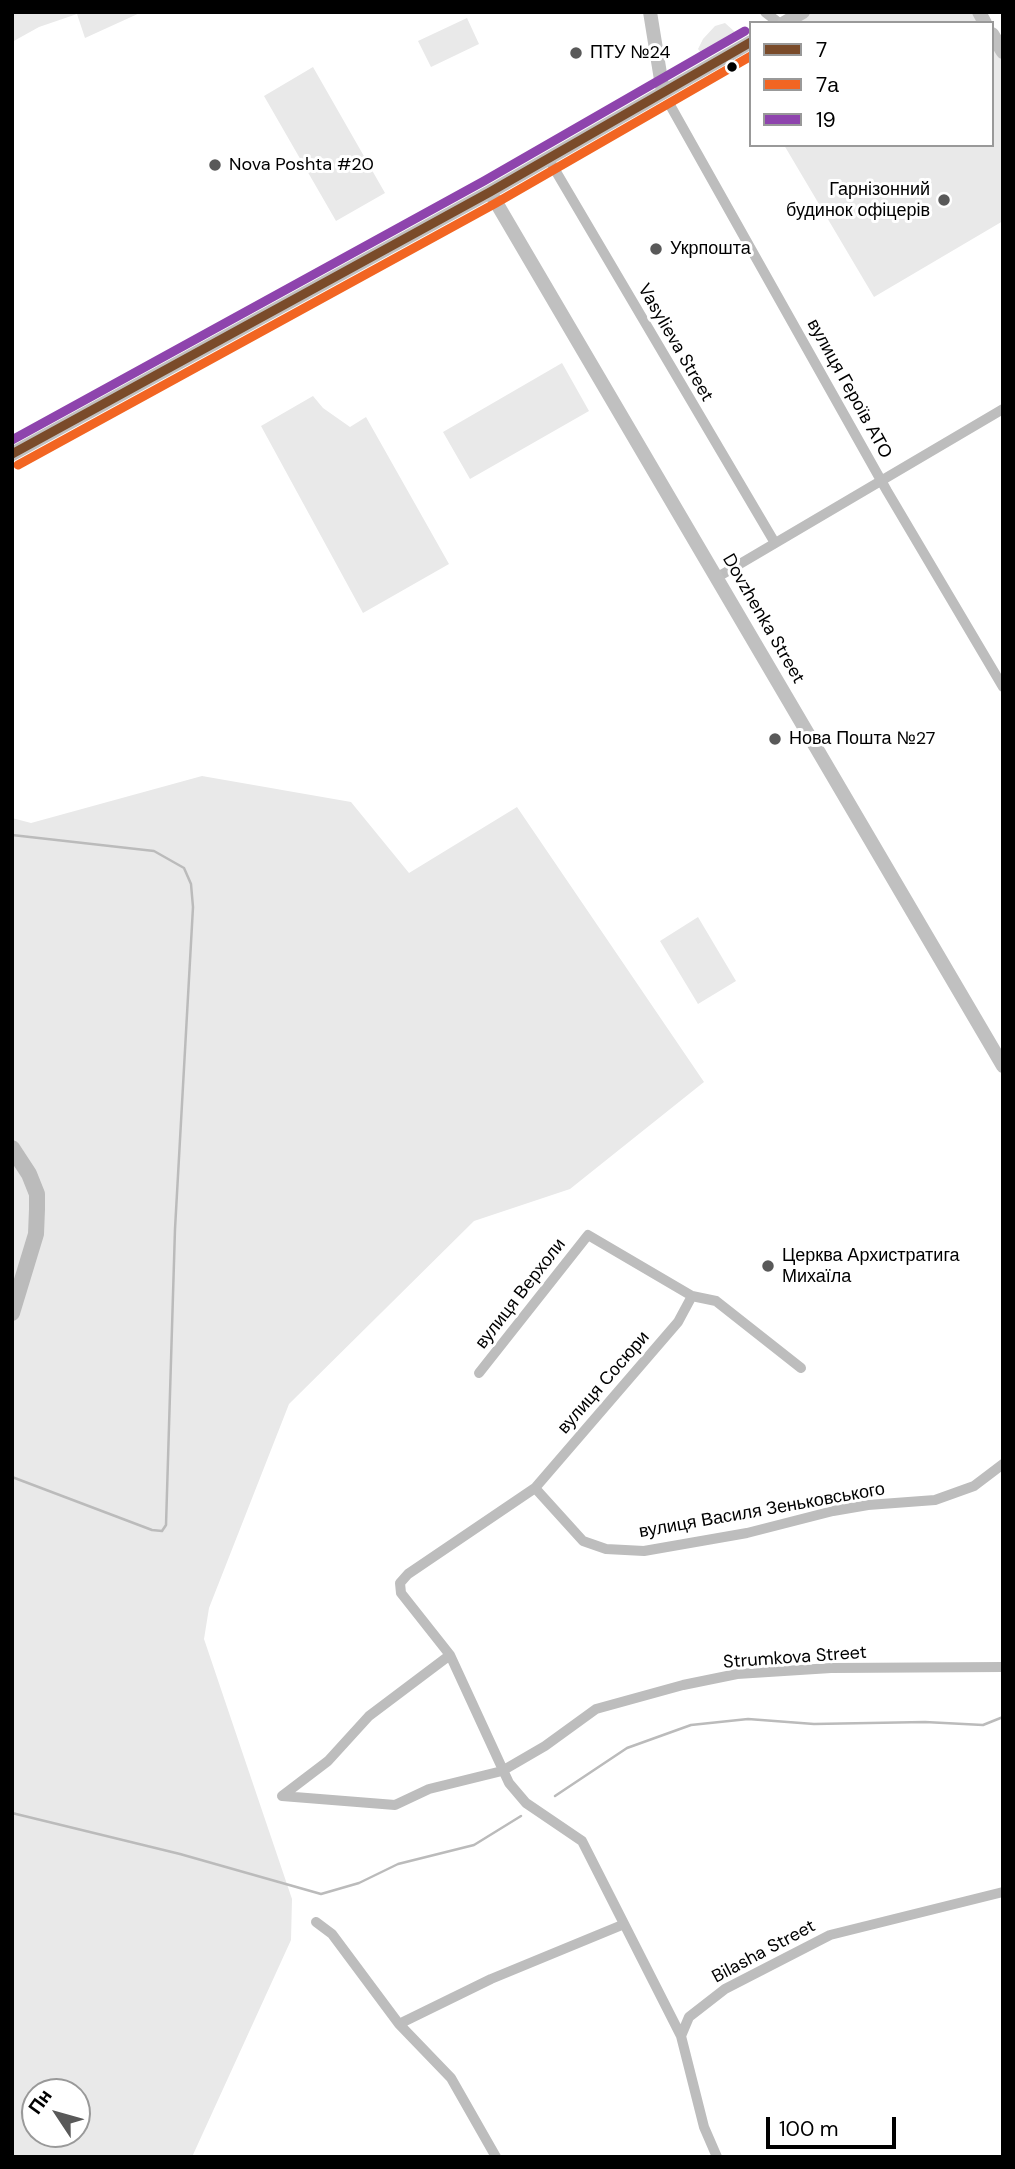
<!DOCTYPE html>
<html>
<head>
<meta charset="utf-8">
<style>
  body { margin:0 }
  #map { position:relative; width:1015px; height:2169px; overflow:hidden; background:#fff; font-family:"DM Sans",sans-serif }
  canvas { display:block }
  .frame { position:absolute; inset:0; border:14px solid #000; pointer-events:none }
  .legend { position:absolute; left:749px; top:21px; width:245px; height:126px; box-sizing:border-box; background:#fff; border:2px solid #999; margin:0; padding:9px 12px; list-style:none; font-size:21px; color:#000 }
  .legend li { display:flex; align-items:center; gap:14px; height:35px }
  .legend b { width:35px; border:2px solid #999 }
  .north { position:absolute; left:21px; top:2078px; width:70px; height:70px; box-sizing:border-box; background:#fff; border:2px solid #999; border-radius:50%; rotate:306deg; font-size:19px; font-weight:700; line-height:28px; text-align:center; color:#000 }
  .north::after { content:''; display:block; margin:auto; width:24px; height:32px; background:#595959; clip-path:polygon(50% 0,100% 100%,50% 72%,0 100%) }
  .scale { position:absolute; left:766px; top:2117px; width:130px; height:32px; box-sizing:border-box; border:4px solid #000; border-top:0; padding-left:9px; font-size:21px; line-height:24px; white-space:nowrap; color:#000; -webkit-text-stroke:5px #fff; paint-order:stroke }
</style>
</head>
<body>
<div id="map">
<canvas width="1015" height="2169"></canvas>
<div class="frame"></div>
<ul class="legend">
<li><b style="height:9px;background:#7a4b2a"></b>7</li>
<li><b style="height:9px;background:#f26522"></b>7а</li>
<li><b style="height:9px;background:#8e44ad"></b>19</li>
</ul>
<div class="north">Пн</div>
<div class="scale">100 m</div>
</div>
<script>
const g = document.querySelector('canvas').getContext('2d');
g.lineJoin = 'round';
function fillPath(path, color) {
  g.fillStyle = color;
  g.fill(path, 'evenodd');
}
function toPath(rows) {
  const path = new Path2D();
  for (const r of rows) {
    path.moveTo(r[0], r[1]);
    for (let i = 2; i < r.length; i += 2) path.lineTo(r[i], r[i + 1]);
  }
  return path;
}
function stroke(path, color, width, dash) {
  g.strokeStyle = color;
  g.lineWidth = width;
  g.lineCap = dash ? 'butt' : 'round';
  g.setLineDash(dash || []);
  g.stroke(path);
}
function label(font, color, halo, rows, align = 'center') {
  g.font = font + ' "DM Sans",sans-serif';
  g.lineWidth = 6;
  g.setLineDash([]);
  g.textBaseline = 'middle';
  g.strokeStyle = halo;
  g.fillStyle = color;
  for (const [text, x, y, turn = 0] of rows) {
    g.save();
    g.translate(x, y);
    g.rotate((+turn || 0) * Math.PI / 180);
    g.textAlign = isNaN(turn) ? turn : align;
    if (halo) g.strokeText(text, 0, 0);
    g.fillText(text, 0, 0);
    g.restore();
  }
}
fillPath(toPath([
  [12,12,142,12,85,38,77,14,39,27,12,42],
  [811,12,975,12,981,23,792,23],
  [467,18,479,44,431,67,418,41],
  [725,23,735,32,731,42,709,55,703,55,698,49,703,39,715,26],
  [992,42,1003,60,1003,221,874,297,784,145,992,145],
  [313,67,385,193,336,221,264,96],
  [562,363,589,411,470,479,443,432],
  [313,396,323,408,350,427,366,417,449,564,363,613,261,426],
  [202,776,351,802,409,873,517,807,704,1082,570,1189,474,1221,289,1404,209,1608,204,1639,292,1899,291,1940,192,2157,12,2157,12,818,31,823],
  [35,2092,77,2092,77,2134,35,2134],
  [698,917,736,981,698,1004,660,941]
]), '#e9e9e9');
stroke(toPath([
  [12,835,154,851,184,868,191,884,193,907,175,1229,166,1525,162,1531,152,1530,12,1477],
  [555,1796,627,1748,691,1725,748,1719,814,1724,925,1722,983,1725,1003,1717],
  [12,1813,180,1854,321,1894,359,1883,398,1864,474,1845,521,1816]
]), '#bbb', 2.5);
stroke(toPath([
  [12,1148,29,1174,37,1194,37,1209,36,1234,12,1313]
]), '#bbb', 16);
stroke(toPath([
  [765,12,779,23],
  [670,105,887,491,1003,687],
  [548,158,775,543],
  [716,578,1003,409],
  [479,1373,588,1235,692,1296,716,1301,801,1368],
  [535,1488,678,1322,692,1296],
  [282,1796,395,1805,429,1789,502,1771,545,1746,596,1709,683,1685,737,1674,831,1668,1003,1667],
  [282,1796,328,1761,369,1716,450,1655],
  [316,1922,332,1934,399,2024,451,2078,496,2157],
  [399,2024,491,1979,622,1925],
  [681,2036,689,2017,725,1989,830,1935,1003,1892],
  [717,2157,704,2127,681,2036,582,1841,526,1803,509,1783,450,1655,401,1593,400,1583,408,1574,535,1488,583,1541,606,1549,644,1551,747,1533,833,1511,868,1505,935,1500,974,1486,1003,1464]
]), '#bdbdbd', 10);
stroke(toPath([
  [650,12,663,92],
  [979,12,985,23],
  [784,23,803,12],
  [992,34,1003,52],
  [490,192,1003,1066],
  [12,454,490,192,751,42]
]), '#c0c0c0', 14);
stroke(toPath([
  [12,454,490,192,751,42]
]), '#7a4b2a', 9);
stroke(toPath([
  [18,465,496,203,751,56]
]), '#f26522', 9);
stroke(toPath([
  [12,440,484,181,745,31]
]), '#8e44ad', 9);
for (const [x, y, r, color] of [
  [576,53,7,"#595959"],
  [732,67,6,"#000"],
  [215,165,7,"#595959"],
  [944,200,7,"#595959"],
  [656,249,7,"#595959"],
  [775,739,7,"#595959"],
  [768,1266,7,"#595959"]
]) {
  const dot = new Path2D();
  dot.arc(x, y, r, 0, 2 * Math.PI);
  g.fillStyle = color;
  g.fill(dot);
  stroke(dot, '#fff', 2.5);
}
label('18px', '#000', '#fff', [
  ["ПТУ №24",590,53],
  ["Nova Poshta #20",229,165],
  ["Гарнізонний",930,190,"right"],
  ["будинок офіцерів",930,211,"right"],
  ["Укрпошта",670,249],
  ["Нова Пошта №27",789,739],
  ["Церква Архистратига",782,1256],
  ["Михаїла",782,1277]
], 'left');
label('18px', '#000', '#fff', [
  ["Vasylieva Street",675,343,60],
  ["вулиця Героїв АТО",849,389,61],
  ["Dovzhenka Street",763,619,60],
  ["вулиця Верхоли",521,1294,-52],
  ["вулиця Сосюри",604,1383,-49],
  ["вулиця Василя Зеньковського",762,1511,-10],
  ["Strumkova Street",795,1658,-4],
  ["Bilasha Street",764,1952,-28]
]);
</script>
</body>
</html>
